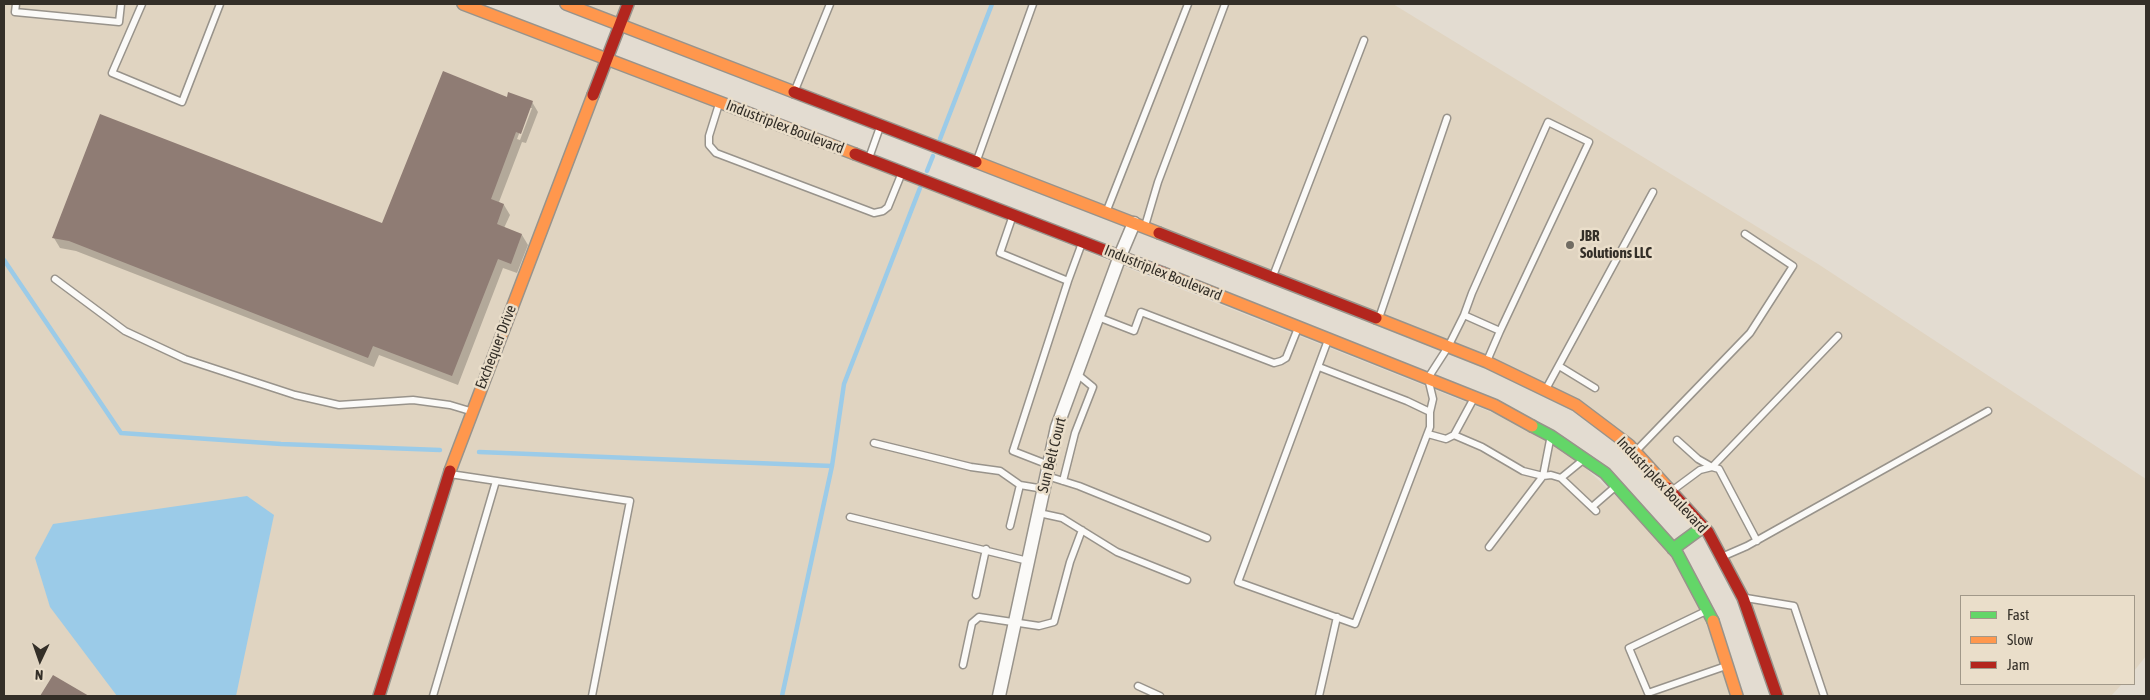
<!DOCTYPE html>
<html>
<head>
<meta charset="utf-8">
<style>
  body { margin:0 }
  #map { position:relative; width:2150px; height:700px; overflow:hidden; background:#e3dcd1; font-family:"Asap Condensed",sans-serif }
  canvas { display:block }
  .frame { position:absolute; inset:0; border:5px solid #342f28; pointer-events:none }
  .legend { position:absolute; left:1960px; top:595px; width:175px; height:90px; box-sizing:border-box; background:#eadeca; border:1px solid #a19889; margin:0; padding:6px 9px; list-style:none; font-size:15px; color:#342f28 }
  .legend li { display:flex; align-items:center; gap:10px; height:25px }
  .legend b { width:25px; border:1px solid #a19889 }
  .north { position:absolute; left:15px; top:635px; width:50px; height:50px; -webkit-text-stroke:4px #eadeca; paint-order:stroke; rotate:183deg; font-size:14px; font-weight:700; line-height:20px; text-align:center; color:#342f28 }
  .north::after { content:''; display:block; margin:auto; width:18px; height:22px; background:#342f28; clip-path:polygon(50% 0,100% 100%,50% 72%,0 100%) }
</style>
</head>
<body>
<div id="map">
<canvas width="2150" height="700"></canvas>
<div class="frame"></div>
<ul class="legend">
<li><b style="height:6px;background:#63d668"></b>Fast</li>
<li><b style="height:6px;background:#ff974d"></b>Slow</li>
<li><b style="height:6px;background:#b3261e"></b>Jam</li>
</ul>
<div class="north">N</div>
</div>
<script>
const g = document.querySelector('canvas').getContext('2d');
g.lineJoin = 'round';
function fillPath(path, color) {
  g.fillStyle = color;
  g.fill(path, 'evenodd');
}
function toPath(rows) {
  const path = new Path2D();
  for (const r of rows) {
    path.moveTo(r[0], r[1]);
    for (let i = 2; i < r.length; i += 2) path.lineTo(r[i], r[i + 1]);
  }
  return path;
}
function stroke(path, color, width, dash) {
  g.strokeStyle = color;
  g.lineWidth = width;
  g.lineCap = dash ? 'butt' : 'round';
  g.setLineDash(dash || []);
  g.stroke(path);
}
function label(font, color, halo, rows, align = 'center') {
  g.font = font + ' "Asap Condensed",sans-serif';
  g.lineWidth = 5;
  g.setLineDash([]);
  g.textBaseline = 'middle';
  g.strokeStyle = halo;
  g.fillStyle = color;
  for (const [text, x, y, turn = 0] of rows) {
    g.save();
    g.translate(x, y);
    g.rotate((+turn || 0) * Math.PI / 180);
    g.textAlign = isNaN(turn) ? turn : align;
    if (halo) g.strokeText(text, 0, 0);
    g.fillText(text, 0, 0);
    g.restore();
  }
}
fillPath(toPath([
  [4,4,463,4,1551,436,1677,553,1736,696,4,696],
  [566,4,1393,4,1818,264,2146,479,2146,656,2134,671,2134,596,1961,596,1961,684,2122,684,2111,696,1777,696,1708,532,1576,405]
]), '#e0d4c1');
fillPath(toPath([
  [247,496,274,515,236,696,117,696,50,607,35,558,53,524]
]), '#9bcbe8');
fillPath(toPath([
  [507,98,532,102,538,112,526,143,522,142,499,202,504,205,510,215,504,228,522,235,528,245,517,273,503,268,458,385,379,355,374,367,76,251,60,248,54,238,383,225],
  [529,108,532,108,520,140,517,139]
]), '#0003');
stroke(toPath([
  [940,139,992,4],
  [927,171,933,156],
  [4,260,121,433,281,444,440,450],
  [479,452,832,466,782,696],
  [832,466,844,384,920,188]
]), '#9bcbe8', 4.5);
fillPath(toPath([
  [443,71,507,97,508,92,533,101,521,134,516,132,491,199,504,204,497,224,522,234,511,264,498,259,452,376,373,346,368,358,69,241,52,238,100,114,382,223],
  [53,675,89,696,40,696]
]), '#8f7c74');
const lane = toPath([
  [16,4,15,12,119,22,121,4],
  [142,4,112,73,182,102,220,4],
  [795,90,830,4],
  [719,104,709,136,709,145,716,153,874,213,883,211,888,207,901,175],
  [869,158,880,127],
  [977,160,1033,4],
  [1107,210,1188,4],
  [1012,218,1000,253,1068,281,1082,243],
  [1145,226,1158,182,1225,4],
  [1273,276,1364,40],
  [55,279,125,331,185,359,295,395,339,405,413,400,450,405,470,411],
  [1464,315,1472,293,1548,122,1589,142,1500,331],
  [1098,317,1134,331,1141,312,1274,363,1281,361,1286,358,1298,328],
  [1379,318,1447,118],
  [1328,340,1238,582,1355,624,1430,427,1430,412,1433,399,1428,378,1448,347,1464,315,1500,331,1487,361],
  [1559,366,1595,388],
  [1319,367,1407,401,1430,412],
  [1546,389,1653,192],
  [1474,398,1454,435,1482,447,1523,471,1543,476,1489,547],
  [1428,434,1446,439,1454,435],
  [1550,440,1543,476,1551,475,1561,478,1596,511],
  [1677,440,1698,459,1712,467,1838,336],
  [874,443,971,467,1000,471,1020,485],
  [1636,451,1750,333,1793,266,1745,234],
  [1049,465,1013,451,1068,281],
  [450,474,630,501,592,696],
  [1047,476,1079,486,1207,538],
  [1561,478,1583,460],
  [1063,481,1075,433,1093,387,1077,374],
  [1673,490,1700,470,1712,467,1719,469,1757,541],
  [1592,507,1615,487],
  [1039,513,1062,518,1117,552,1187,580],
  [850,517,1028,561],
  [1010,526,1020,485,1044,489],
  [1724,556,1747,546,1988,411],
  [976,595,986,549],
  [1746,598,1794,606,1824,696],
  [1706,611,1629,648,1648,693,1726,666],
  [963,665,972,623,979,617,1039,626,1054,622,1070,562,1082,530],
  [1138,686,1160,696],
  [433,696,496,481],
  [1319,696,1337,617]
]);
const street = toPath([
  [999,696,1057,427,1120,256,1134,223]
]);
const fast = toPath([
  [1532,426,1551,436,1605,473,1677,553,1713,621],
  [1673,549,1703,527]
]);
const slow = toPath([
  [463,4,855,154],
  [566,4,794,92],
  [976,162,1159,233],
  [1163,273,1494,405,1532,426],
  [1376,318,1487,362,1576,405,1629,445,1668,488],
  [450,471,593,95],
  [1713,621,1737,696]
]);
const jam = toPath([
  [794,92,976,162],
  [593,95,628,4],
  [855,154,1163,273],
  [1159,233,1376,318],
  [1668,488,1708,532,1743,598,1777,696],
  [379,696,450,471]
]);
stroke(lane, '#98938b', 9);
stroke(street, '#98938b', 15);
stroke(fast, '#98938b', 14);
stroke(slow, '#98938b', 14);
stroke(jam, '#98938b', 14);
stroke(lane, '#fbfaf8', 6);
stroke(street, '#fbfaf8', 12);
stroke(fast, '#63d668', 11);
stroke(slow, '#ff974d', 11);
stroke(jam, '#b3261e', 11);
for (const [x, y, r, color] of [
  [1570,245,5,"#716c63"]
]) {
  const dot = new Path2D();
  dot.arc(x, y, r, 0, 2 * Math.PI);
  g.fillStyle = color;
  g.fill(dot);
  stroke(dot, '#eadeca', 2);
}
label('15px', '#342f28', '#eadeca', [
  ["Industriplex Boulevard",785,127,21],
  ["Industriplex Boulevard",1163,273,22],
  ["Exchequer Drive",496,347,-69],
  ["Sun Belt Court",1052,455,-76],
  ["Industriplex Boulevard",1662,485,47]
]);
label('bold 15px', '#342f28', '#eadeca', [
  ["JBR",1580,236],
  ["Solutions LLC",1580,253]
], 'left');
</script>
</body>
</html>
